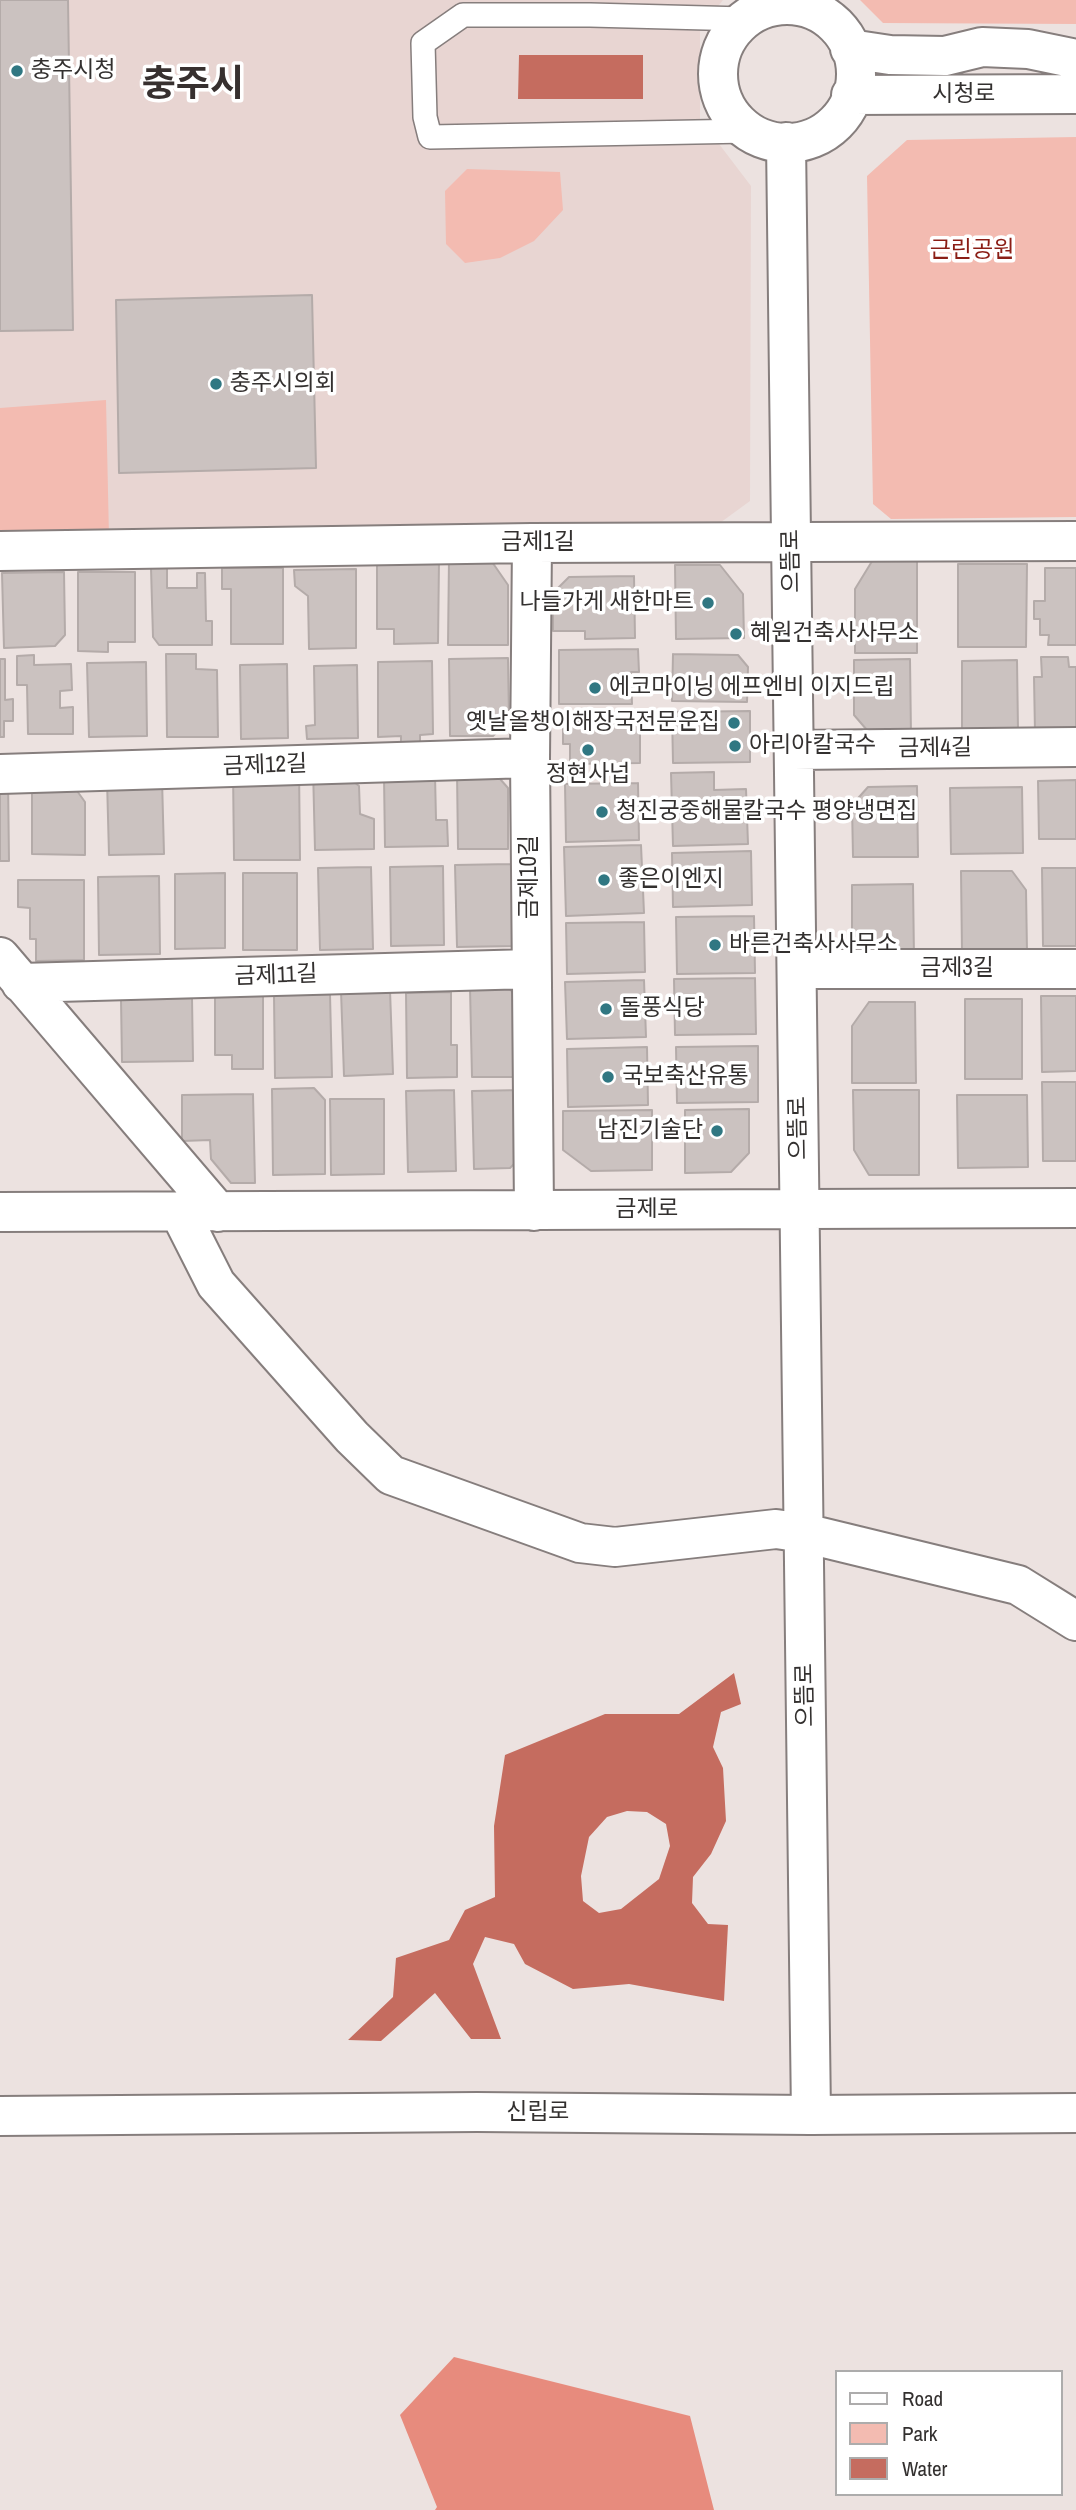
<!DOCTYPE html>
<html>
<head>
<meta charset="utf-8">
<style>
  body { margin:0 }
  #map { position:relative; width:1076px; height:2510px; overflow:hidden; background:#ece2e0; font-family:"Archivo Narrow",sans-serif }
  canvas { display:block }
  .legend { position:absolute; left:835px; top:2370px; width:228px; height:126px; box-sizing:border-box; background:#fff; border:2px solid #adacac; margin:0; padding:9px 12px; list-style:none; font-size:21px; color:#33302f }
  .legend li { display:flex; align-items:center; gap:14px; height:35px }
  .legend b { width:35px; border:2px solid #adacac }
</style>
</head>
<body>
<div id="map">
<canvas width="1076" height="2510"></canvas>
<ul class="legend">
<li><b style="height:9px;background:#fff"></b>Road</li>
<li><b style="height:19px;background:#f3bbb1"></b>Park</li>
<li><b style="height:19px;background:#c56c5f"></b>Water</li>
</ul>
</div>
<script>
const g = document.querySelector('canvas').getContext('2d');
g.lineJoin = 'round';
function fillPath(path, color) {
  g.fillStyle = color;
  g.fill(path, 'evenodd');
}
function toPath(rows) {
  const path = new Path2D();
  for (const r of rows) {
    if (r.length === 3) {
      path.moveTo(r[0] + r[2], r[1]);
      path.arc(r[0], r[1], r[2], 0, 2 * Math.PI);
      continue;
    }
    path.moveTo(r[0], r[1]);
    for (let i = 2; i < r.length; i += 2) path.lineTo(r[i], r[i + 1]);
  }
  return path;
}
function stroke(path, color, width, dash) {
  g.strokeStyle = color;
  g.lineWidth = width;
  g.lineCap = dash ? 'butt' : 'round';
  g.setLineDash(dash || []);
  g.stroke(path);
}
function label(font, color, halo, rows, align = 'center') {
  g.font = font + ' "Archivo Narrow","Noto Sans KR",sans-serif';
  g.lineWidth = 7;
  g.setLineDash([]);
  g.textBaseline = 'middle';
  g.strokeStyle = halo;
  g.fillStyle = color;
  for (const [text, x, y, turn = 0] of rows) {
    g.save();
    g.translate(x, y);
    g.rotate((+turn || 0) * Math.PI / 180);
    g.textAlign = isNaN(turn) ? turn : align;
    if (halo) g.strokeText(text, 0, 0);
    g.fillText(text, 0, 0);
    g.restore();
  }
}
fillPath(toPath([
  [0,0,723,0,700,29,700,119,751,186,750,501,713,528,0,533]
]), '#e8d5d2');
fillPath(toPath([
  [860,0,1076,0,1076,24,883,23],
  [1076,137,1076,517,891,519,873,504,867,176,907,140],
  [467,169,560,172,563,210,534,241,500,258,465,263,446,244,445,191],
  [106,400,109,537,0,539,0,408]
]), '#f3bbb1');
fillPath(toPath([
  [454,2357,690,2416,714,2510,435,2510,437,2507,400,2415]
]), '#e78b7d');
fillPath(toPath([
  [519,55,643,55,643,99,518,99],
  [734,1673,741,1704,721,1712,713,1747,723,1768,726,1821,711,1854,693,1877,692,1903,708,1924,728,1925,724,2001,629,1984,573,1989,525,1964,514,1944,485,1937,473,1964,501,2039,471,2039,435,1993,381,2041,348,2040,393,1997,396,1958,449,1940,465,1910,495,1897,494,1826,505,1755,605,1714,679,1714],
  [627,1811,647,1812,666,1824,670,1846,659,1879,621,1909,599,1913,583,1901,581,1876,589,1837,607,1817]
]), '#c56c5f');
const building = toPath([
  [0,0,68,0,73,330,0,331,0,0],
  [312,295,316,468,119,473,116,300,312,295],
  [874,558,917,558,917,653,855,653,855,589,874,558],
  [449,559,490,559,508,585,508,645,448,645,449,559],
  [377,560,439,561,438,643,394,644,394,629,377,629,377,560],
  [958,564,1027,564,1026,647,958,647,958,564],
  [675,565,720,565,743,594,744,638,676,639,675,565],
  [151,568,167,568,167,588,197,588,197,573,205,573,206,621,212,621,212,645,159,645,153,637,151,568],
  [222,568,283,568,283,644,231,644,231,589,222,589,222,568],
  [1045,568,1076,568,1076,645,1048,645,1049,635,1040,635,1040,619,1034,619,1034,601,1045,601,1045,568],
  [356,569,356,648,309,649,308,596,295,586,294,570,356,569],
  [64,572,65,635,55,646,4,648,2,573,64,572],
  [78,572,135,572,135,642,108,642,108,652,78,651,78,572],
  [634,576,635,638,585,639,585,631,553,631,553,593,569,577,634,576],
  [638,649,639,672,631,672,632,704,559,704,559,650,638,649],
  [166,654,196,654,196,669,217,670,218,737,167,737,166,654],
  [673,654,738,655,748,667,747,702,672,701,673,654],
  [34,655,34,665,71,664,72,690,60,691,60,708,73,707,73,734,28,734,27,685,17,685,17,656,34,655],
  [1041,657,1068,657,1069,667,1076,667,1076,732,1035,733,1034,677,1042,677,1041,657],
  [508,658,509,720,493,736,450,736,449,659,508,658],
  [0,659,5,659,5,700,13,699,13,721,4,721,4,737,0,737,0,659],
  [910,659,911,736,873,737,854,715,854,660,910,659],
  [1017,660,1018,730,962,730,962,661,1017,660],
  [432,661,433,734,420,735,420,742,401,742,401,736,378,737,378,662,432,661],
  [146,662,147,736,89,737,87,663,146,662],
  [287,664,288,738,241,739,240,665,287,664],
  [357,665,358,738,307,739,306,726,315,725,314,666,357,665],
  [750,711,750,762,673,763,672,712,750,711],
  [640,716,640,763,570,764,570,744,563,744,563,717,640,716],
  [299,768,300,860,234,860,233,769,299,768],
  [313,768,347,776,359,786,360,814,374,819,374,849,315,850,313,768],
  [493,771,508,788,508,849,458,849,457,772,493,771],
  [714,772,714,790,746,789,748,844,673,846,671,773,714,772],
  [435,775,436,820,447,820,448,846,385,847,384,776,435,775],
  [67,777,85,802,85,855,32,854,32,778,67,777],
  [8,778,9,861,0,861,0,779,8,778],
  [162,779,164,854,109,855,107,780,162,779],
  [1076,780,1076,839,1039,839,1038,781,1076,780],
  [638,783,639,840,566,842,565,784,638,783],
  [917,786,918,857,853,857,852,805,868,787,917,786],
  [1022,787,1023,853,951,854,950,788,1022,787],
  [641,845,644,913,566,916,564,847,641,845],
  [751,851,752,905,673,907,672,853,751,851],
  [512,864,514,946,457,947,455,865,512,864],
  [443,866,444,945,391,946,390,867,443,866],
  [371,867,373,949,320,950,318,868,371,867],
  [1042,868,1076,868,1076,946,1043,946,1042,868],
  [961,871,1012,871,1026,890,1027,952,962,952,961,871],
  [225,873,225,948,175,949,175,874,225,873],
  [243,873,297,873,297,950,243,950,243,873],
  [159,876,160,954,99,955,98,877,159,876],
  [18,880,84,880,84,960,36,961,36,939,30,939,30,908,18,907,18,880],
  [913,884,914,958,868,958,852,939,852,885,913,884],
  [754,916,755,973,677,974,676,917,754,916],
  [644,922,645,972,567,974,566,923,644,922],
  [755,978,756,1034,675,1035,674,979,755,978],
  [644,980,646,1037,567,1039,565,982,644,980],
  [508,987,523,1004,525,1077,472,1077,470,988,508,987],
  [390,990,393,1074,344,1076,341,991,390,990],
  [451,992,451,1045,457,1045,457,1077,407,1078,406,993,451,992],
  [330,994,332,1077,275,1078,274,995,330,994],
  [215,996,263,996,263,1069,232,1069,232,1055,215,1055,215,996],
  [1041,996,1076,996,1076,1071,1042,1072,1041,996],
  [192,998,193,1061,122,1062,121,999,192,998],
  [965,999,1022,999,1022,1079,965,1079,965,999],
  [869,1002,915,1002,916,1083,852,1083,852,1026,869,1002],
  [758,1046,758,1102,677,1103,676,1047,758,1046],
  [647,1047,648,1105,568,1107,567,1049,647,1047],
  [1042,1082,1076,1082,1076,1161,1043,1161,1042,1082],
  [314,1088,325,1100,325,1174,273,1175,272,1089,314,1088],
  [454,1090,456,1171,408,1172,406,1091,454,1090],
  [522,1090,524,1154,510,1168,474,1169,472,1091,522,1090],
  [853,1090,919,1090,919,1175,869,1175,854,1150,853,1090],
  [253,1094,255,1183,231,1183,211,1159,210,1140,182,1141,182,1095,253,1094],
  [957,1095,1027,1095,1028,1167,958,1168,957,1095],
  [330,1099,384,1099,384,1174,331,1175,330,1099],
  [749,1109,749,1153,731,1172,685,1173,685,1110,749,1109],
  [652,1110,652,1170,591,1171,563,1150,563,1111,652,1110]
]);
fillPath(building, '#cbc2c0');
stroke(building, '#b4aba9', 2);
const service = toPath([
  [745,19,590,15,463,15,423,43,425,117,430,137,748,131]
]);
const minor = toPath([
  [787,74,69],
  [850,49,890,55,945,56,982,47,1028,49,1076,59],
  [851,95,1076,94],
  [786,142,811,2115],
  [532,543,530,758,534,1211],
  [0,551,532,543,1076,541],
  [794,750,1076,747],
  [0,774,530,758],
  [0,957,218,1212],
  [797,969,1076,969],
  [21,983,531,969],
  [0,1212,1076,1208],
  [180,1213,216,1284,352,1437,391,1475,580,1543,615,1547,776,1529,804,1533,1018,1585,1076,1621]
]);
const tertiary = toPath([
  [0,2116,477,2112,811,2115,1076,2113]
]);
stroke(service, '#867e7d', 26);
stroke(minor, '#867e7d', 42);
stroke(tertiary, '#867e7d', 42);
stroke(service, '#fff', 23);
stroke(minor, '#fff', 38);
stroke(tertiary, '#fff', 38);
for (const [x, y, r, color] of [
  [17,71,7,"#307782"],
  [216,384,7,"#307782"],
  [708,603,7,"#307782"],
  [736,634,7,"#307782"],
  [595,688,7,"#307782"],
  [734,723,7,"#307782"],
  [735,746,7,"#307782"],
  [588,750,7,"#307782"],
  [602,812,7,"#307782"],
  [604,880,7,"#307782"],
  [715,945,7,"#307782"],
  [606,1009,7,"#307782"],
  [608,1077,7,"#307782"],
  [717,1131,7,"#307782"]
]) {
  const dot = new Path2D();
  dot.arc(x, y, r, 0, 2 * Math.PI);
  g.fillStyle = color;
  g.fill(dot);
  stroke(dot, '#fff', 2.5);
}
label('23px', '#33302f', '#fff', [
  ["충주시청",31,71],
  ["충주시의회",230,384],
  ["나들가게 새한마트",694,603,"right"],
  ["혜원건축사사무소",750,634],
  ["에코마이닝 에프엔비 이지드립",609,688],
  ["옛날올챙이해장국전문운집",720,723,"right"],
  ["아리아칼국수",749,746],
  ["정현사넙",588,775,"center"],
  ["청진궁중해물칼국수 평양냉면집",616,812],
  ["좋은이엔지",618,880],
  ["바른건축사사무소",729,945],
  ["돌풍식당",620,1009],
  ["국보축산유통",622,1077],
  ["남진기술단",703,1131,"right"]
], 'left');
label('23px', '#33302f', '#fff', [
  ["시청로",964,95],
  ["금제1길",538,543],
  ["으뜸로",792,561,-91],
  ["금제4길",935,749,-1],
  ["금제12길",265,766,-2],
  ["금제10길",530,877,-90],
  ["금제3길",957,969],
  ["금제11길",276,976,-2],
  ["으뜸로",799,1128,-91],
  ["금제로",647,1210],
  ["으뜸로",806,1695,-91],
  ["신립로",538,2113]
]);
label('23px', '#8b1e16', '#fff', [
  ["근린공원",972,251]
]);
label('bold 37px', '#37302f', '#fff', [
  ["충주시",193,86]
]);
</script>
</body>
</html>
